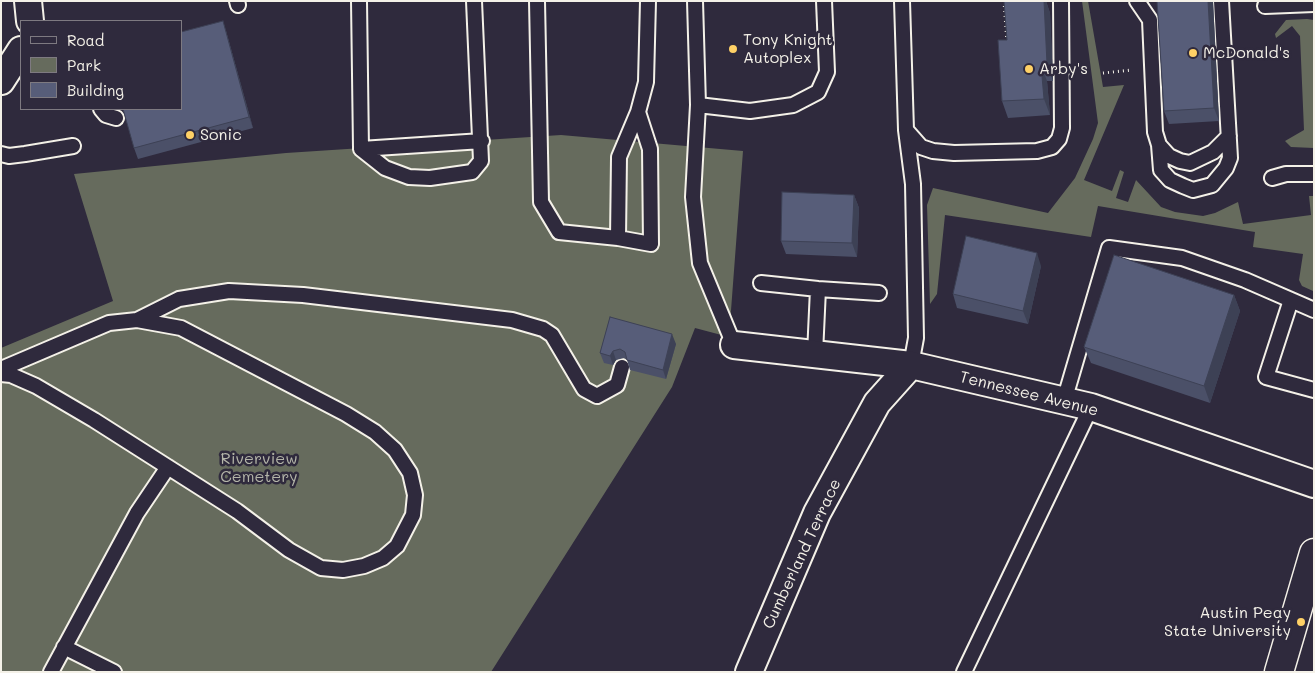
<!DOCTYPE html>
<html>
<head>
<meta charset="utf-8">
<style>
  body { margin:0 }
  #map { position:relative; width:1315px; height:673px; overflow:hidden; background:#2f2a3d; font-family:Mali,sans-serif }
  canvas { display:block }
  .frame { position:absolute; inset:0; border:2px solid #f4f1e8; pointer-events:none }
  .legend { position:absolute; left:20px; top:20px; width:162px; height:90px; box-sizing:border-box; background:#2f2a3d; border:1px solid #7e7a81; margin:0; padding:6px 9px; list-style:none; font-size:15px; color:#f4f1e8 }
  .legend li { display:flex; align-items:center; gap:10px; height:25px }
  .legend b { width:25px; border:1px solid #7e7a81 }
</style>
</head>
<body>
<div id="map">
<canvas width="1315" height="673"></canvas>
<div class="frame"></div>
<ul class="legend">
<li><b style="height:6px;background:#2f2a3d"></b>Road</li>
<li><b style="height:14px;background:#666b5d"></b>Park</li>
<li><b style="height:14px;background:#575d79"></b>Building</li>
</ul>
</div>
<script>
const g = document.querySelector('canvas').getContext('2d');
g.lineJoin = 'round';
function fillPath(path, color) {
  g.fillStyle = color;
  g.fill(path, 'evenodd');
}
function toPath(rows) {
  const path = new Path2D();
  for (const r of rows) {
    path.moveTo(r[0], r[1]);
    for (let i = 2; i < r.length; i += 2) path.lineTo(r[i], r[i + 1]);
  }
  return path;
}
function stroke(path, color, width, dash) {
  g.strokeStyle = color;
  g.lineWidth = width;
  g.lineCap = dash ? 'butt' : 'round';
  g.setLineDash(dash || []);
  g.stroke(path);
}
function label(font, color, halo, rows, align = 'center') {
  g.font = font + ' Mali,sans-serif';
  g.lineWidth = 5;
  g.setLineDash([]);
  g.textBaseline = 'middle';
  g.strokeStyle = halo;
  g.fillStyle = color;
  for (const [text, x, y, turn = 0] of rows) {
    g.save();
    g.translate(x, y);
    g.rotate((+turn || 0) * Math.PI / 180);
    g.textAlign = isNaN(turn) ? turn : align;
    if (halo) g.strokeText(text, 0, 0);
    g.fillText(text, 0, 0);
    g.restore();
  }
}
fillPath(toPath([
  [1082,1,1088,1,1103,87,1124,85,1084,180,1112,191,1120,170,1124,172,1116,198,1128,202,1136,180,1161,207,1175,212,1203,216,1215,213,1238,202,1243,224,1311,215,1309,196,1314,196,1313,291,1302,286,1299,280,1303,254,1253,247,1255,232,1098,206,1091,237,945,215,937,294,930,304,927,205,933,188,1048,213,1075,178,1093,139,1098,123],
  [1307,19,1314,20,1314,148,1291,147,1285,141,1304,130,1300,36,1292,26,1276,38,1275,34,1286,20],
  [561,135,743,151,729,337,695,328,672,387,491,672,1,672,1,348,113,301,74,174,286,153]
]), '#666b5d');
const lane = toPath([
  [237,1,238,5],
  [359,1,361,149],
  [537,1,541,202,559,232,618,238,619,157,638,112,646,82,648,1],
  [695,1,698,105,750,111,793,105,818,92,827,72,824,1],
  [902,1,906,130,913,184,916,338,911,365],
  [1137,1,1150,20,1155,132,1159,145,1169,156,1180,161,1190,163,1213,152,1229,136],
  [1265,6,1314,4],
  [698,105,693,197,700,263,734,345],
  [101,109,106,115,116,118],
  [906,130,921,147,933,151,954,153,1037,151,1052,147,1059,139,1062,128,1061,1],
  [1159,145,1161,170,1170,180,1183,186,1193,190,1212,185,1226,168,1230,158,1221,1],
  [361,149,385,168,409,177,430,178,472,172,481,161,474,1],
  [361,149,482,141],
  [1,154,9,156,25,154,73,146],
  [1272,178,1286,174,1314,174],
  [618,238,651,244,650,149,638,112],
  [761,283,818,289,879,293],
  [1291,300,1266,377,1314,390],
  [137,320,179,299,229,291,303,295,512,320,543,329,552,335,584,389,597,396,617,385,622,367],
  [815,354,818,289],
  [1,369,109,323,137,320,181,328,346,414,375,432,395,450,410,473,415,495,413,515,397,546,383,558,364,566,343,570,321,568,289,550,237,511,94,420,36,386,11,375,1,374],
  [1064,401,1109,248,1182,258,1245,280,1314,310],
  [64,647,114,672],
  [51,672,137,513,168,467],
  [964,672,1091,407]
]);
const street = toPath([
  [28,1,30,21],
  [1,81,21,50],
  [734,345,911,365,1091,407,1314,484],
  [749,672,817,513,877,403,911,365]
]);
const primary = toPath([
  [1279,672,1314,553]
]);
stroke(lane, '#f4f1e8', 18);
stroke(street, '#f4f1e8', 30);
stroke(primary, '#f4f1e8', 31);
stroke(toPath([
  [1004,1,1007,43],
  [1103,73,1132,70]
]), '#f4f1e8', 3, [1, 4]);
stroke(lane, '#2f2a3d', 14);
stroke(street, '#2f2a3d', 26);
stroke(primary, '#2f2a3d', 28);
fillPath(toPath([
  [1004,1,1046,1,1050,13,1053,81,1047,81,1050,115,1008,118,1002,101,1007,40],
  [1157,1,1213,1,1219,121,1169,124,1164,111],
  [226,31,253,128,138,159,134,148],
  [854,195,859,208,857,257,786,254,781,241],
  [1041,266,1028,324,957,308,953,294],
  [1234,295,1240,311,1210,403,1091,363,1084,347],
  [610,317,676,344,666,379,630,370,627,360,624,358,616,360,613,365,604,363,600,353]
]), '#4b5068');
fillPath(toPath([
  [1044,1,1046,1,1050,13,1053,81,1047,64],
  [1208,1,1213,1,1219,121,1214,108],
  [223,21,226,31,253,128,249,117],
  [1041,65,1047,81,1050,115,1044,99],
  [854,195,859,208,857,257,852,243],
  [1037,253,1041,266,1028,324,1023,311],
  [1234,295,1240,311,1210,403,1204,386],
  [672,334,676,344,666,379,663,370],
  [613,351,616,360,613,365,610,356]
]), '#3d4155');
const building = toPath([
  [1004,1,1044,1,1047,64,1041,65,1044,99,1002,101,998,40,1007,40,1004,1],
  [1157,1,1208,1,1214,108,1164,111,1157,1],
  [223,21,249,117,134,148,123,109,181,109,181,32,223,21],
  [782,192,854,195,852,243,781,241,782,192],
  [966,236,1037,253,1023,311,953,294,966,236],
  [1114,255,1234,295,1204,386,1084,347,1114,255],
  [610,317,672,334,663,370,627,360,625,352,620,349,613,351,610,356,600,353,610,317]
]);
fillPath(building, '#575d79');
stroke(building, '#3d4155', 1);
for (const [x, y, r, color] of [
  [733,49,5,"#ffd166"],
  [1193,53,5,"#ffd166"],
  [1029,69,5,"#ffd166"],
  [190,135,5,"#ffd166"],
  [1301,622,5,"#ffd166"]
]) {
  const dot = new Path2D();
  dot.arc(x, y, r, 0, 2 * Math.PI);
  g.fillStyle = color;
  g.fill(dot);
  stroke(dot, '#2f2a3d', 2);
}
label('16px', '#f4f1e8', '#2f2a3d', [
  ["Tony Knight",743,40],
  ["Autoplex",743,58],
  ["McDonald's",1203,53],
  ["Arby's",1039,69],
  ["Sonic",200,135],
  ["Austin Peay",1291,613,"right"],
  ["State University",1291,631,"right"]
], 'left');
label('16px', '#f4f1e8', '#2f2a3d', [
  ["Tennessee Avenue",1029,394,14],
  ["Cumberland Terrace",802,554,-65]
]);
label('16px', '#b4b5a9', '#2f2a3d', [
  ["Riverview",259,459],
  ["Cemetery",259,477]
]);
</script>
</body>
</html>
